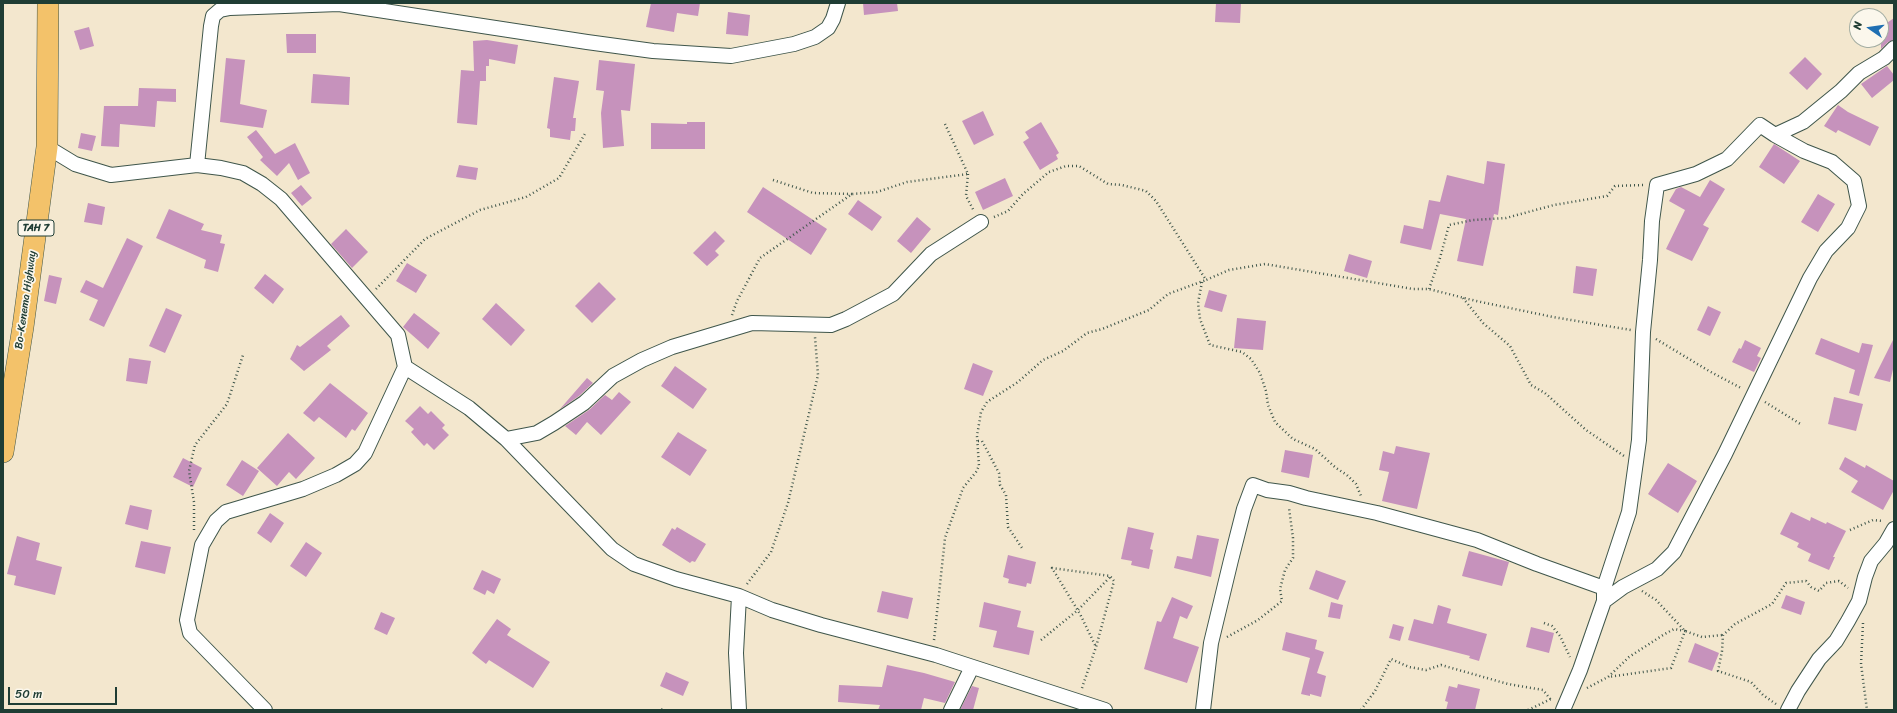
<!DOCTYPE html>
<html>
<head>
<meta charset="utf-8">
<style>
  body { margin:0 }
  #map { position:relative; width:1897px; height:713px; overflow:hidden; background:#f3e7ce; font-family:Sriracha,sans-serif }
  canvas { display:block }
  .frame { position:absolute; inset:0; border:4px solid #1f3d34; pointer-events:none }
  .north { position:absolute; left:1849px; top:8px; width:40px; height:40px; box-sizing:border-box; background:#fbf7ec; border:1px solid #a3ada2; border-radius:50%; rotate:283deg; font-size:11px; font-weight:700; line-height:16px; text-align:center; color:#1f3d34 }
  .north::after { content:''; display:block; margin:auto; width:14px; height:18px; background:#1f6fb2; clip-path:polygon(50% 0,100% 100%,50% 72%,0 100%) }
  .scale { position:absolute; left:8px; top:687px; width:109px; height:18px; box-sizing:border-box; border:2px solid #1f3d34; border-top:0; padding-left:5px; font-size:12px; line-height:14px; white-space:nowrap; color:#1f3d34; -webkit-text-stroke:3px #fbf7ec; paint-order:stroke }
</style>
</head>
<body>
<div id="map">
<canvas width="1897" height="713"></canvas>
<div class="frame"></div>
<div class="north">N</div>
<div class="scale">50 m</div>
</div>
<script>
const g = document.querySelector('canvas').getContext('2d');
g.lineJoin = 'round';
function fillPath(path, color) {
  g.fillStyle = color;
  g.fill(path, 'evenodd');
}
function toPath(rows) {
  const path = new Path2D();
  for (const r of rows) {
    path.moveTo(r[0], r[1]);
    for (let i = 2; i < r.length; i += 2) path.lineTo(r[i], r[i + 1]);
  }
  return path;
}
function stroke(path, color, width, dash) {
  g.strokeStyle = color;
  g.lineWidth = width;
  g.lineCap = dash ? 'butt' : 'round';
  g.setLineDash(dash || []);
  g.stroke(path);
}
function label(font, color, halo, rows, align = 'center') {
  g.font = font + ' Sriracha,sans-serif';
  g.lineWidth = 3.5;
  g.setLineDash([]);
  g.textBaseline = 'middle';
  g.strokeStyle = halo;
  g.fillStyle = color;
  for (const [text, x, y, turn = 0] of rows) {
    g.save();
    g.translate(x, y);
    g.rotate((+turn || 0) * Math.PI / 180);
    g.textAlign = isNaN(turn) ? turn : align;
    if (halo) g.strokeText(text, 0, 0);
    g.fillText(text, 0, 0);
    g.restore();
  }
}
fillPath(toPath([
  [651,3,700,3,698,16,677,13,674,32,646,27],
  [863,3,897,3,898,11,864,15],
  [1216,3,1241,3,1240,23,1215,22],
  [728,12,750,15,748,36,726,34],
  [1894,18,1894,40,1888,42,1881,49,1881,27],
  [89,27,94,46,80,50,74,31],
  [286,34,316,34,316,53,287,53],
  [487,40,518,45,515,64,489,59,489,66,486,66,486,81,480,81,477,125,457,123,461,70,474,71,473,41],
  [1805,57,1822,74,1807,90,1789,73],
  [226,58,245,60,240,104,267,110,263,128,220,122],
  [599,60,635,64,630,111,621,110,624,146,603,148,601,113,604,91,596,90],
  [1887,66,1894,75,1894,80,1872,98,1861,84],
  [313,74,350,77,349,105,311,103],
  [554,77,579,81,573,118,576,118,575,131,571,131,570,140,550,137,550,129,547,128],
  [139,88,176,89,176,102,157,101,155,127,120,124,119,147,101,146,104,106,138,106],
  [1838,105,1848,112,1879,127,1870,146,1838,130,1836,133,1824,126],
  [983,111,994,135,974,145,962,121],
  [687,122,705,122,705,149,651,149,651,123,687,124],
  [1041,122,1059,153,1056,155,1058,159,1040,170,1023,142,1029,138,1025,132],
  [256,130,275,154,295,143,310,173,298,180,289,163,277,176,260,160,263,157,247,137],
  [81,133,96,136,92,151,78,148],
  [1774,144,1800,161,1784,184,1759,167],
  [1487,161,1505,164,1498,215,1494,214,1483,266,1457,261,1466,219,1440,214,1431,250,1400,243,1404,225,1423,229,1429,200,1440,202,1447,175,1484,184],
  [459,165,478,168,476,180,456,177],
  [1005,178,1013,196,983,210,975,192],
  [1710,180,1725,189,1703,225,1709,228,1692,261,1666,249,1685,210,1669,201,1676,189,1681,187,1700,197],
  [301,185,312,198,302,206,291,193],
  [763,187,827,229,811,255,747,212],
  [1818,194,1835,204,1818,232,1801,222],
  [858,200,882,217,872,231,848,214],
  [88,203,105,207,102,225,84,222],
  [169,209,204,224,201,230,222,235,220,243,225,244,218,272,204,268,206,260,156,238],
  [917,217,931,229,911,253,897,241],
  [346,229,368,252,352,268,331,244],
  [715,231,725,241,715,251,719,255,707,266,693,253],
  [127,238,143,246,104,327,89,320,98,300,80,292,86,280,103,288],
  [1349,254,1372,261,1367,278,1344,271],
  [407,263,427,275,416,293,396,281],
  [1576,266,1597,269,1593,296,1573,293],
  [265,274,284,289,273,304,254,288],
  [49,275,62,278,56,304,44,301],
  [599,282,616,299,592,323,575,306],
  [1209,290,1227,295,1222,312,1204,307],
  [496,303,525,330,511,346,482,319],
  [1708,306,1721,312,1710,336,1697,330],
  [166,308,182,315,165,353,149,346],
  [414,313,440,333,428,349,403,327],
  [341,315,350,326,327,346,331,350,304,371,290,359,297,345,300,347],
  [1237,318,1266,321,1263,350,1234,348],
  [1821,338,1859,353,1862,343,1873,345,1859,396,1849,393,1855,370,1815,354],
  [1894,338,1894,365,1890,382,1874,378],
  [1745,340,1761,348,1757,356,1761,358,1754,372,1732,362,1739,348,1741,349],
  [129,358,151,361,147,384,126,381],
  [973,363,993,371,983,396,964,389],
  [675,366,707,389,693,409,661,386],
  [587,378,593,383,579,396,560,409],
  [330,383,368,413,355,431,352,429,346,438,319,417,314,422,303,413],
  [619,392,631,402,601,435,587,422,576,435,565,426,589,410,605,395,612,400],
  [1834,397,1863,404,1856,431,1828,424],
  [420,406,428,414,431,411,445,425,442,428,449,435,434,450,427,443,424,446,411,432,414,429,405,421],
  [678,432,707,450,690,476,661,457],
  [288,433,315,458,296,479,289,472,277,486,257,468],
  [1396,446,1430,453,1417,509,1382,501,1389,472,1379,470,1383,451,1394,454],
  [1285,450,1313,455,1309,478,1281,472],
  [1845,457,1865,468,1866,465,1894,481,1894,490,1883,510,1851,492,1858,481,1839,469],
  [183,458,202,468,193,487,173,477],
  [242,460,259,471,243,496,226,485],
  [1668,463,1697,481,1678,513,1648,494],
  [130,505,152,510,148,530,125,524],
  [1791,512,1810,521,1811,517,1826,524,1827,522,1846,531,1833,557,1835,557,1829,570,1808,561,1811,554,1797,547,1799,543,1780,534],
  [270,513,284,523,271,543,257,533],
  [677,527,706,544,695,562,692,561,690,563,662,545,672,528,675,530],
  [1128,527,1154,533,1150,549,1153,550,1149,569,1131,565,1132,561,1121,559],
  [1197,535,1219,539,1211,577,1174,568,1177,556,1192,559],
  [17,536,40,543,36,560,62,567,55,595,14,585,16,576,7,574],
  [141,541,171,547,165,574,135,567],
  [306,542,322,553,306,577,290,566],
  [1469,551,1509,562,1502,586,1462,576],
  [1008,555,1036,562,1031,584,1027,583,1026,587,1008,583,1009,579,1003,577],
  [482,570,501,579,494,594,487,590,485,595,473,589],
  [1316,570,1346,581,1338,600,1309,589],
  [882,591,913,598,908,619,877,612],
  [1786,595,1805,602,1801,615,1781,608],
  [1172,597,1193,606,1187,619,1180,616,1173,638,1199,647,1187,683,1144,669,1157,621,1161,622],
  [984,602,1021,611,1017,627,1034,631,1029,655,993,647,997,631,979,627],
  [1331,602,1343,605,1340,619,1328,617],
  [1438,605,1451,609,1447,623,1487,634,1479,661,1469,658,1470,656,1408,640,1414,619,1433,624],
  [381,612,395,618,387,635,374,629],
  [497,619,511,629,507,635,550,662,533,688,489,660,486,664,472,653],
  [1393,624,1404,627,1400,641,1389,638],
  [1531,627,1554,633,1549,653,1526,647],
  [1286,632,1317,640,1315,649,1324,652,1317,673,1326,676,1321,697,1310,694,1310,696,1301,694,1310,658,1282,650],
  [1695,643,1719,653,1712,671,1688,662],
  [887,665,924,673,955,682,945,703,924,698,921,710,878,710,880,705,838,702,839,685,882,687],
  [666,672,689,682,683,696,660,686],
  [1458,684,1480,689,1475,710,1446,710,1448,702,1445,701,1449,686,1457,688],
  [972,686,979,688,973,710,960,710]
]), '#c692bc');
const minor = toPath([
  [47,147,75,164,111,175,197,165,221,168,243,173,262,184,281,199,398,335,405,367,469,408,506,439,612,549,634,564,676,579,739,596,772,610,821,625,936,655,1105,710],
  [197,165,211,26,213,16,220,10,230,8,339,4,587,42,653,51,731,56,794,44,815,37,828,28,833,19,838,3],
  [506,439,537,433,554,423,584,403,613,376,642,360,672,347,752,323,831,325,846,319,893,294,931,254,981,222],
  [739,596,736,653,739,710],
  [1604,601,1623,587,1657,569,1674,552,1725,454,1810,278,1826,251,1848,228,1859,206,1854,181,1832,162,1804,151,1775,135],
  [265,710,190,633,187,620,202,545,216,521,226,512,303,489,336,475,355,464,365,453,405,367],
  [951,710,972,667],
  [1203,710,1211,643,1231,560,1244,509,1253,485,1267,490,1289,493,1306,498,1377,513,1477,540,1537,564,1604,588],
  [1563,710,1580,670,1604,601,1604,588,1629,512,1639,440,1643,332,1650,260,1652,221,1657,185,1696,174,1727,159,1760,125,1775,135,1803,122,1841,91,1859,73,1884,58,1894,48],
  [1788,710,1798,691,1819,659,1836,641,1848,621,1859,601,1865,577,1871,561,1886,543,1894,529]
]);
const highway = toPath([
  [3,452,23,327,47,147,48,3]
]);
stroke(minor, '#3f564b', 16);
stroke(highway, '#3f564b', 22);
stroke(toPath([
  [968,174,966,196,974,211],
  [773,180,813,193,852,194],
  [994,217,1008,211,1023,194,1049,172,1066,166,1079,166,1108,184,1122,185,1146,191,1156,201,1206,280,1229,270,1265,264,1413,289,1429,289,1476,301,1553,317,1631,330],
  [1202,282,1198,303,1200,319,1210,345,1242,352,1251,359,1260,373,1266,391,1268,405,1275,422,1293,439,1315,449,1336,468,1347,475,1356,484,1361,496],
  [376,289,425,239,480,210,526,197,559,178,586,132],
  [1429,289,1440,258,1449,225,1473,220,1506,218,1554,205,1607,196,1615,186,1643,185],
  [1463,298,1483,323,1510,346,1531,385,1545,393,1586,430,1624,456],
  [732,315,737,301,760,258,852,194,877,192,907,182,968,174,945,124],
  [1656,339,1709,371,1741,388],
  [1765,402,1802,425],
  [978,441,982,441,999,473,1000,485,1006,495,1008,527,1022,548],
  [194,530,194,502,189,471,195,445,227,404,243,355],
  [1850,530,1873,520,1883,521],
  [747,584,771,552,788,503,818,375,815,337],
  [1642,591,1656,600,1685,631,1702,637,1723,635],
  [1544,623,1552,626,1560,636,1570,657],
  [1863,623,1861,664,1867,710],
  [1227,637,1258,620,1282,601,1280,589,1285,570,1293,558,1293,538,1289,508],
  [934,640,945,538,963,488,976,472,979,466,977,436,981,412,987,402,1018,382,1043,360,1063,351,1087,333,1102,329,1149,310,1168,294,1206,280],
  [1041,640,1078,610,1110,577],
  [1082,688,1096,647,1114,581,1110,576,1052,568,1080,614,1096,647],
  [1587,688,1608,677,1629,657,1663,635,1674,629,1685,631,1671,668,1608,677],
  [1776,704,1763,695,1751,682,1718,671,1722,651,1723,635,1735,624,1772,604,1786,583,1806,581,1811,587,1819,591,1826,583,1839,581,1848,588],
  [661,709,662,710],
  [1361,710,1375,691,1391,659,1409,667,1426,670,1441,665,1508,684,1543,690,1552,701],
  [1528,710,1551,699]
]), '#3f564b', 2.5, [1, 3]);
stroke(minor, '#fff', 14);
stroke(highway, '#f3c26a', 21);
for (const [x, y, w] of [
  [36,228,36]
]) {
  const box = new Path2D();
  box.roundRect(x - w / 2, y - 8, w, 16, 3);
  g.fillStyle = '#fbf7ec';
  g.fill(box);
  stroke(box, '#1f3d34', 1);
}
label('bold 10px', '#1f3d34', null, [
  ["TAH 7",36,228]
]);
label('11px', '#1f3d34', '#fbf7ec', [
  ["Bo-Kenema Highway",26,300,-82]
]);
</script>
</body>
</html>
